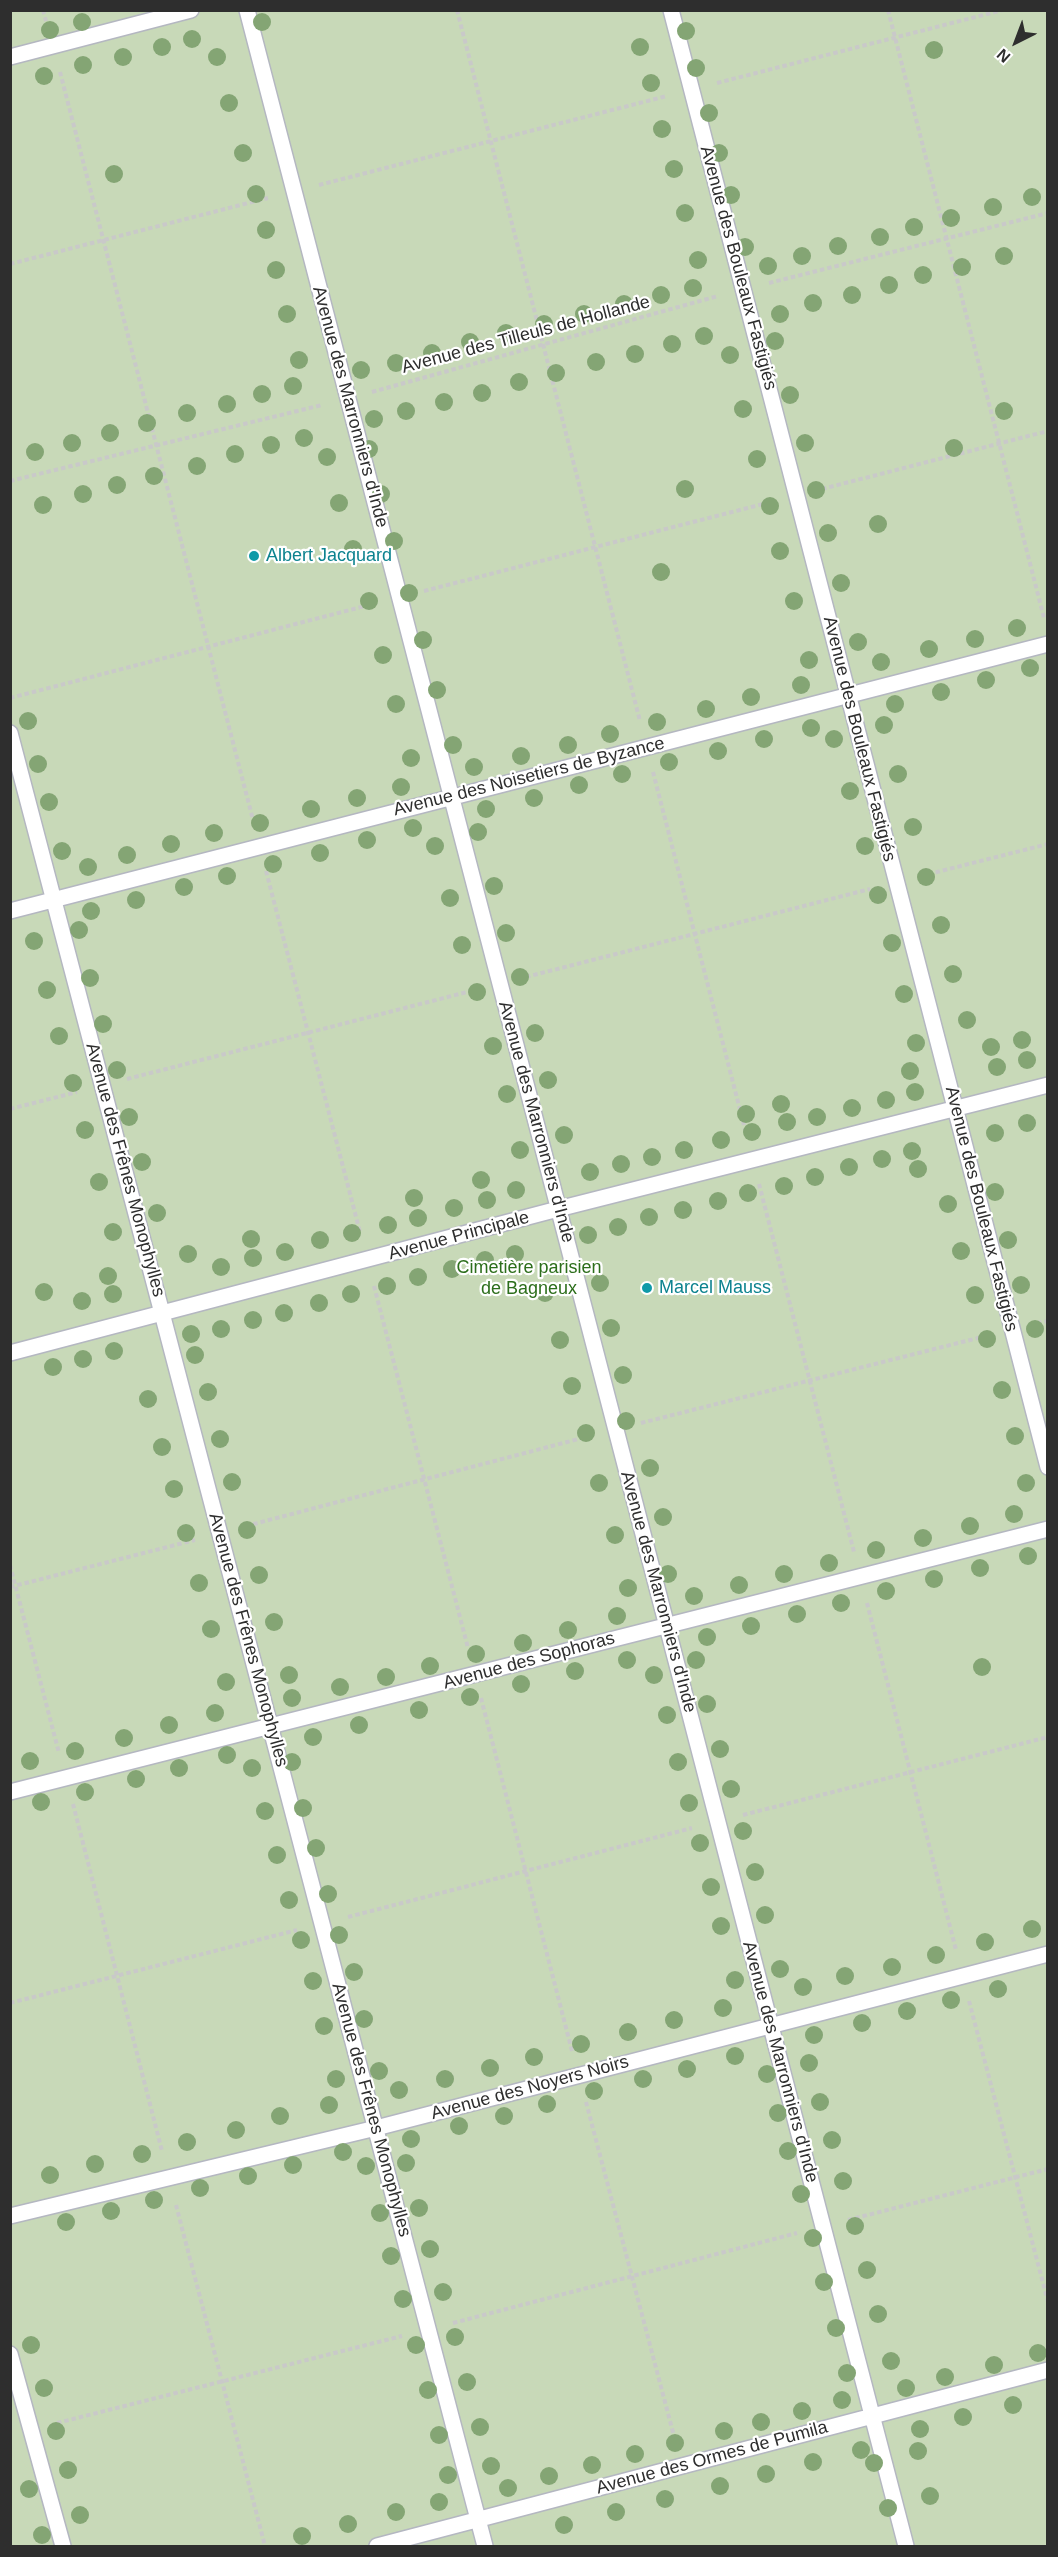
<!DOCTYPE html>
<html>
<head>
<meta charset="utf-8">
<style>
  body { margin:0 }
  #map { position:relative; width:1058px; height:2557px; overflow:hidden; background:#efe9e1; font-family:Helvetica,sans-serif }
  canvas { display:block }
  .frame { position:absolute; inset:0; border:12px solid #2e2e2e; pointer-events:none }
  .north { position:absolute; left:986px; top:12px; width:60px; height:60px; -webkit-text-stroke:4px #fff; paint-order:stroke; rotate:222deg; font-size:16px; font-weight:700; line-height:24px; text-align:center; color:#2e2e2e }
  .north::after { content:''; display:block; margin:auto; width:21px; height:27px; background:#2e2e2e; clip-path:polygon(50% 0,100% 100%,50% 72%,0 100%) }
</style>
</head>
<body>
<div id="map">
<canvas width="1058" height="2557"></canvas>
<div class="frame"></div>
<div class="north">N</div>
</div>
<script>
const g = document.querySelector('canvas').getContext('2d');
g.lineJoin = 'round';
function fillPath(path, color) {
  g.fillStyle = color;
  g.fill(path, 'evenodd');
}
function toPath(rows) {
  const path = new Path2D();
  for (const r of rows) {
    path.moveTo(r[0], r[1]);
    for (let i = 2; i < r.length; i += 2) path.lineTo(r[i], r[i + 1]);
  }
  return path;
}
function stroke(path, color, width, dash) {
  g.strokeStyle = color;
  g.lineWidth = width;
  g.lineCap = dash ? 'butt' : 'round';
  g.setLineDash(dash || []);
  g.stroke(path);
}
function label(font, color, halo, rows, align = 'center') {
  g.font = font + ' Helvetica,sans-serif';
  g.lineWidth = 4.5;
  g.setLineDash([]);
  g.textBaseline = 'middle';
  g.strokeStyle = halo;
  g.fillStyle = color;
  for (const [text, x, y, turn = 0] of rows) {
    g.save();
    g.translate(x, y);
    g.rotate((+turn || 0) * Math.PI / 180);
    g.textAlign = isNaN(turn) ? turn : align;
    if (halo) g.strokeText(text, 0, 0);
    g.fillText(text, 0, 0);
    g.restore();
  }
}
fillPath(toPath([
  [11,11,1047,11,1047,2546,11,2546]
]), '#c8d9b8');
const lane = toPath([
  [247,10,906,2546],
  [671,10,1048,1467],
  [10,57,191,10],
  [10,733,485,2546],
  [10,911,1048,644],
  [10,1353,558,1209,1048,1085],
  [10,1792,1048,1529],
  [10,2216,376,2128,1048,1954],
  [10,2354,63,2546],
  [377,2546,1048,2370]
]);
stroke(lane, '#b4b7c1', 18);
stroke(toPath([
  [43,10,46,21],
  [457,10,640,721],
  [888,10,1044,618],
  [60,72,253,820],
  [717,83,1003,10],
  [319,185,667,96],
  [10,264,268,198],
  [769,283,1048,213],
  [372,392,718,296],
  [10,481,322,405],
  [822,489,1048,431],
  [424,591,771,502],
  [10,698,373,604],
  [653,772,746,1133],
  [266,871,360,1232],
  [921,876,1048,844],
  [526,977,870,889],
  [127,1079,475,990],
  [10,1109,77,1092],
  [759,1184,854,1552],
  [374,1286,468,1648],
  [1037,1323,1048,1321],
  [641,1423,986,1336],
  [246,1526,590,1436],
  [10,1565,59,1753],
  [10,1587,195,1540],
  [867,1603,956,1950],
  [481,1698,572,2051],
  [73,1804,162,2151],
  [743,1815,1048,1737],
  [348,1917,692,1828],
  [969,2001,1048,2302],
  [10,2003,297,1930],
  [586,2102,675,2440],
  [176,2205,265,2546],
  [848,2220,1048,2169],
  [453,2323,797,2233],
  [57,2423,402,2336]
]), '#c9c9c9', 4, [4.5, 3]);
stroke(lane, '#fff', 15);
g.fillStyle = '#84a574';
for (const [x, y] of [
  [82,22],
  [262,22],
  [50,30],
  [686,31],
  [192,39],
  [162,47],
  [640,47],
  [934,50],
  [123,57],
  [217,57],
  [83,65],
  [696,68],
  [44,76],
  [651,83],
  [229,103],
  [709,113],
  [662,129],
  [243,153],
  [719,153],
  [674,169],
  [114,174],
  [256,194],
  [731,195],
  [1032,197],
  [993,207],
  [685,213],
  [951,218],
  [914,227],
  [266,230],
  [880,237],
  [838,246],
  [745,247],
  [802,256],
  [1004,256],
  [698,260],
  [768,266],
  [962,267],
  [276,270],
  [923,275],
  [889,285],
  [693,288],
  [661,295],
  [852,295],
  [813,303],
  [624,304],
  [287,314],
  [584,314],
  [780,314],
  [544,324],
  [506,333],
  [704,336],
  [775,341],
  [470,342],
  [672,344],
  [432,353],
  [635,354],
  [730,355],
  [299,360],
  [596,362],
  [396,363],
  [361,370],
  [556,373],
  [519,382],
  [293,386],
  [482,393],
  [262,394],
  [790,395],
  [444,402],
  [227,404],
  [743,409],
  [406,411],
  [1004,411],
  [187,413],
  [374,419],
  [147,423],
  [110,433],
  [304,438],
  [72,443],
  [805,443],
  [271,445],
  [954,448],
  [369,449],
  [35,452],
  [235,454],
  [327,457],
  [757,459],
  [197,466],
  [154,476],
  [117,485],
  [685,489],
  [816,490],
  [83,494],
  [381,494],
  [339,503],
  [43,505],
  [770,506],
  [878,524],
  [828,533],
  [394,541],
  [353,549],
  [780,551],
  [661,572],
  [841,583],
  [409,593],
  [369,601],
  [794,601],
  [1017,628],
  [975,639],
  [423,640],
  [858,642],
  [929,649],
  [383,655],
  [809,660],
  [881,662],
  [1030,668],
  [986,680],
  [801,685],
  [437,690],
  [941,692],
  [751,697],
  [396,704],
  [895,704],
  [706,709],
  [28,721],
  [657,722],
  [884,725],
  [811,728],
  [610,734],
  [764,739],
  [834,739],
  [453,745],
  [568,745],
  [718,751],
  [521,756],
  [411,758],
  [669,762],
  [38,764],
  [474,767],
  [622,774],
  [898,774],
  [579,785],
  [401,787],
  [850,791],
  [357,798],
  [534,798],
  [49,802],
  [311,809],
  [486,809],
  [260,823],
  [913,827],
  [413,828],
  [478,832],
  [214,833],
  [367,840],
  [171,844],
  [435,846],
  [865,846],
  [62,851],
  [320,853],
  [127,855],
  [273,864],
  [88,867],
  [227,876],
  [926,877],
  [494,886],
  [184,887],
  [878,895],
  [450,898],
  [136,900],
  [91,911],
  [941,925],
  [79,930],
  [506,933],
  [34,941],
  [892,943],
  [462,945],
  [953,974],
  [520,977],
  [90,978],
  [47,990],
  [477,992],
  [904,994],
  [967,1020],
  [103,1024],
  [535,1033],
  [59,1036],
  [1022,1040],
  [916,1043],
  [493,1046],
  [991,1047],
  [1027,1060],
  [997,1067],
  [117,1070],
  [910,1071],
  [548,1080],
  [73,1083],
  [915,1092],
  [507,1094],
  [886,1100],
  [781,1104],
  [852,1108],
  [746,1114],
  [129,1117],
  [817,1117],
  [787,1122],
  [1027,1123],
  [85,1130],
  [752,1132],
  [995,1133],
  [564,1135],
  [721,1140],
  [520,1150],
  [684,1150],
  [912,1151],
  [652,1157],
  [882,1159],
  [142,1162],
  [621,1164],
  [849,1167],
  [918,1169],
  [590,1172],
  [815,1177],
  [481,1180],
  [99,1182],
  [784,1186],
  [516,1190],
  [995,1192],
  [748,1193],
  [414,1198],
  [487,1200],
  [718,1201],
  [948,1204],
  [454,1208],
  [683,1210],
  [157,1213],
  [649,1217],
  [418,1218],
  [388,1225],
  [618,1227],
  [113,1232],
  [352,1233],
  [588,1235],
  [251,1239],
  [320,1240],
  [1008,1240],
  [961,1251],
  [285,1252],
  [188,1254],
  [515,1254],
  [253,1258],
  [485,1260],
  [221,1267],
  [452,1269],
  [108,1276],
  [418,1277],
  [600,1283],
  [1021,1285],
  [387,1286],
  [44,1292],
  [545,1293],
  [113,1294],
  [351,1294],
  [975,1295],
  [82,1301],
  [319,1303],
  [284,1313],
  [253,1320],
  [611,1328],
  [221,1329],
  [1035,1329],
  [191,1334],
  [987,1339],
  [560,1340],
  [114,1351],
  [195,1355],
  [83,1359],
  [53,1367],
  [623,1375],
  [572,1386],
  [1002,1390],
  [208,1392],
  [148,1399],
  [626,1421],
  [586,1433],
  [1015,1436],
  [220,1439],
  [162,1447],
  [650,1468],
  [232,1482],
  [599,1483],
  [1026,1483],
  [174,1489],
  [1014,1514],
  [663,1517],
  [970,1526],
  [247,1530],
  [186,1533],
  [615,1535],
  [923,1538],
  [876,1550],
  [1028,1556],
  [829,1563],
  [980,1568],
  [668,1574],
  [784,1574],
  [259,1575],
  [934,1579],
  [199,1583],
  [739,1585],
  [628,1588],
  [886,1591],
  [694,1596],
  [841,1603],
  [797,1614],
  [617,1616],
  [274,1622],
  [751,1626],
  [211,1629],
  [568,1630],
  [707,1637],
  [523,1643],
  [476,1654],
  [627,1660],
  [696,1660],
  [430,1666],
  [982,1667],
  [575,1671],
  [289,1675],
  [654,1675],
  [386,1677],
  [226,1682],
  [521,1684],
  [340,1687],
  [470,1697],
  [292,1698],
  [707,1704],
  [419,1710],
  [215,1713],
  [667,1715],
  [169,1725],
  [359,1725],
  [313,1737],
  [124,1738],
  [720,1749],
  [75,1751],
  [227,1755],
  [30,1761],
  [292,1762],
  [678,1762],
  [179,1768],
  [252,1768],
  [136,1779],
  [731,1789],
  [85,1792],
  [41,1802],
  [689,1803],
  [303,1808],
  [265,1811],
  [743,1831],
  [700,1843],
  [316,1848],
  [277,1855],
  [755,1872],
  [711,1887],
  [328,1894],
  [289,1900],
  [765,1915],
  [721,1926],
  [1032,1929],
  [339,1935],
  [301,1940],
  [985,1942],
  [936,1955],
  [892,1967],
  [780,1969],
  [354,1972],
  [845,1976],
  [735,1980],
  [313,1981],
  [803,1987],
  [998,1989],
  [951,2000],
  [723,2008],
  [907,2011],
  [364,2019],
  [674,2020],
  [862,2023],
  [324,2026],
  [628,2032],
  [814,2035],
  [581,2044],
  [735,2056],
  [534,2057],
  [809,2063],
  [490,2068],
  [687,2069],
  [379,2071],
  [767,2074],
  [336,2079],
  [445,2079],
  [643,2079],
  [399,2090],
  [594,2091],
  [820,2102],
  [547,2104],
  [329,2105],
  [778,2113],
  [280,2116],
  [504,2116],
  [459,2126],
  [236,2130],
  [411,2139],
  [832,2140],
  [187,2142],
  [788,2151],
  [343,2152],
  [142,2154],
  [406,2163],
  [95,2164],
  [293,2165],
  [366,2166],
  [50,2175],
  [248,2176],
  [843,2181],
  [200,2188],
  [801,2194],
  [154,2200],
  [419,2208],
  [111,2211],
  [380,2213],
  [66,2222],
  [855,2226],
  [813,2238],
  [430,2249],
  [391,2256],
  [867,2270],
  [824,2282],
  [443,2292],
  [403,2299],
  [878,2314],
  [836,2328],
  [455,2337],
  [31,2345],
  [416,2345],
  [1038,2353],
  [891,2361],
  [994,2365],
  [847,2373],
  [945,2377],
  [467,2382],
  [44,2388],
  [906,2388],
  [428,2390],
  [842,2400],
  [1013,2405],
  [802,2411],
  [963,2417],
  [761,2422],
  [480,2427],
  [920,2429],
  [56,2431],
  [724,2431],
  [439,2435],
  [675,2443],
  [861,2450],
  [918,2451],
  [635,2454],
  [813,2462],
  [874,2463],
  [592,2465],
  [491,2466],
  [68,2470],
  [766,2474],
  [448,2475],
  [549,2476],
  [720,2486],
  [508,2488],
  [29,2489],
  [930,2496],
  [665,2499],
  [439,2502],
  [888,2508],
  [396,2512],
  [616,2512],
  [80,2515],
  [348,2524],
  [564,2525],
  [42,2535],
  [302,2536]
]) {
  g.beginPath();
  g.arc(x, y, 9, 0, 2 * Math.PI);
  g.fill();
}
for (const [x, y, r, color] of [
  [254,556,6,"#0f9aa8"],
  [647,1288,6,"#0f9aa8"]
]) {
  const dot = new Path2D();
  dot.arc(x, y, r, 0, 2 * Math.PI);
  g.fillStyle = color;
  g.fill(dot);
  stroke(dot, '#fff', 2);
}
label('18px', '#2e2e2e', '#fff', [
  ["Avenue des Bouleaux Fastigiés",738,268,75],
  ["Avenue des Tilleuls de Hollande",526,335,-15],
  ["Avenue des Marronniers d'Inde",350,407,75],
  ["Avenue des Bouleaux Fastigiés",859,739,76],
  ["Avenue des Noisetiers de Byzance",529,777,-14],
  ["Avenue des Marronniers d'Inde",536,1122,75],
  ["Avenue des Frênes Monophylles",125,1170,75],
  ["Avenue des Bouleaux Fastigiés",981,1209,76],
  ["Avenue Principale",459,1236,-15],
  ["Avenue des Marronniers d'Inde",658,1592,75],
  ["Avenue des Frênes Monophylles",248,1640,75],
  ["Avenue des Sophoras",529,1661,-15],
  ["Avenue des Marronniers d'Inde",780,2062,75],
  ["Avenue des Noyers Noirs",530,2088,-15],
  ["Avenue des Frênes Monophylles",371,2110,75],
  ["Avenue des Ormes de Pumila",712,2458,-15]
]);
label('18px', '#0d838f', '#fff', [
  ["Albert Jacquard",266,556],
  ["Marcel Mauss",659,1288]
], 'left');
label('18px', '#2c6e1b', '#fff', [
  ["Cimetière parisien",529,1268],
  ["de Bagneux",529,1289]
]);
</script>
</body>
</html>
